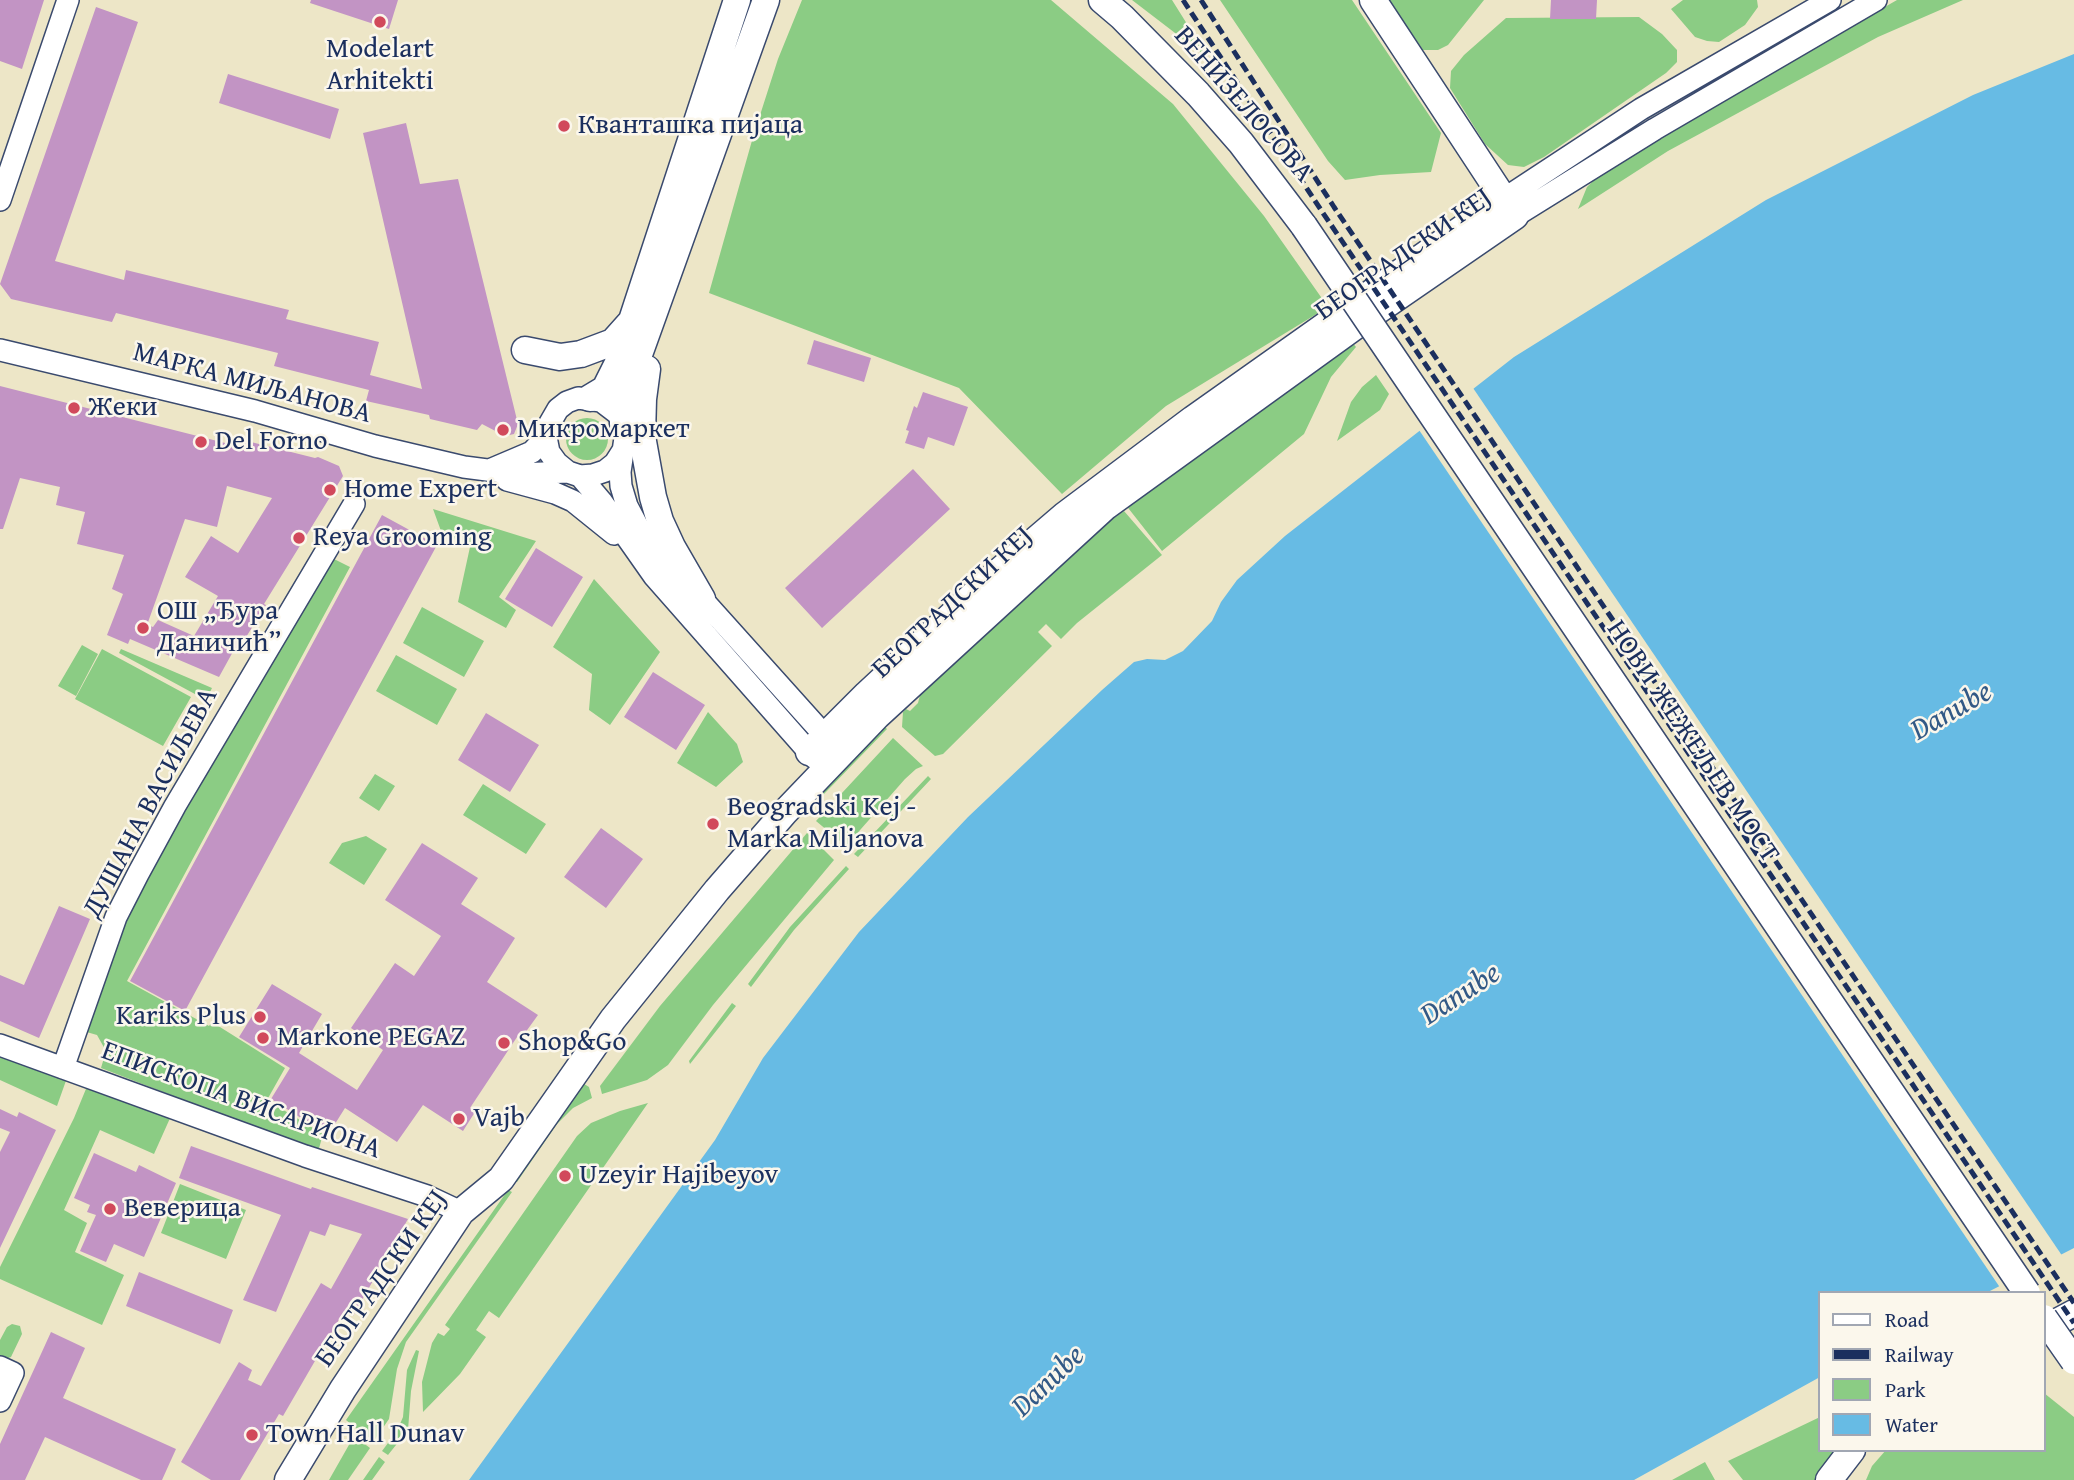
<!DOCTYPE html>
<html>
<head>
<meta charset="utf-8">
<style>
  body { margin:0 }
  #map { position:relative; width:2074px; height:1480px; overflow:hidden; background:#ede6c7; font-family:"Gentium Book Plus",serif }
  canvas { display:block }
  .legend { position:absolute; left:1818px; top:1291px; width:228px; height:161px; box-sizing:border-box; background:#fbf7ec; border:2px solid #a1a7b3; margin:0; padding:9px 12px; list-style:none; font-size:21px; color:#1b2f5e }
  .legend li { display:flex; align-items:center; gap:14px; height:35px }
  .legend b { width:35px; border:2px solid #a1a7b3 }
</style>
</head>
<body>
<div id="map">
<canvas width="2074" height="1480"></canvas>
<ul class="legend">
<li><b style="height:9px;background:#fff"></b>Road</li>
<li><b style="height:9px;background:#1b2f5e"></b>Railway</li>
<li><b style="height:19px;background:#8bcc84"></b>Park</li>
<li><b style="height:19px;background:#67bbe4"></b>Water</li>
</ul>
</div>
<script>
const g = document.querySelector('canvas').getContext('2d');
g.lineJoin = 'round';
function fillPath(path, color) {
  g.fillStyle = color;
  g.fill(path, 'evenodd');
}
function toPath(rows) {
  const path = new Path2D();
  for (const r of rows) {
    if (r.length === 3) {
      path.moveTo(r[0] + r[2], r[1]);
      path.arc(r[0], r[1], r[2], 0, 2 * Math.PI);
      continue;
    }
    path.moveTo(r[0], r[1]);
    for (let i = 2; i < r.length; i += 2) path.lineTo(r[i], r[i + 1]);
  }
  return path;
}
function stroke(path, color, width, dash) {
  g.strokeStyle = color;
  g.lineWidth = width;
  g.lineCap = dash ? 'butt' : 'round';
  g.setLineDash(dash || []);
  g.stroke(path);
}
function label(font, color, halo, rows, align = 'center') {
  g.font = font + ' "Gentium Book Plus",serif';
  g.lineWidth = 5;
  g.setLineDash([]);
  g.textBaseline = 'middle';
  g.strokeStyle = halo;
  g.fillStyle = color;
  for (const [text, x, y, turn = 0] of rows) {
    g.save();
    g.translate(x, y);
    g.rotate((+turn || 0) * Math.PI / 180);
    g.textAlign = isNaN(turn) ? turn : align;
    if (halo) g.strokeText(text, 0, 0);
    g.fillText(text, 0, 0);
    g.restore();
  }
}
fillPath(toPath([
  [802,0,1051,0,1173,104,1264,216,1328,307,1166,406,1062,494,959,388,709,293,753,137,778,59],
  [1132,0,1172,0,1209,59],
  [1220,0,1352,0,1441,133,1431,172,1380,175,1345,180,1328,161],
  [1388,0,1484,0,1448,45,1438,50,1423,50],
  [1683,0,1757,0,1758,7,1745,25,1719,42,1707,41,1695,37,1671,9],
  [1897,0,1963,0,1878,37,1668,151,1578,209,1587,187,1598,176,1761,78],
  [1639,17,1662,34,1677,50,1677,62,1666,73,1544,157,1524,167,1508,165,1485,144,1450,88,1451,71,1464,55,1506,18],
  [1348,337,1356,347,1331,377,1304,434,1162,551,1125,504],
  [1376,375,1389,394,1380,410,1337,441,1351,402,1362,387],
  [587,439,21],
  [433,509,536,541,499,597,516,610,506,628,458,602,470,547,441,531],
  [1124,511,1162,555,1077,623,1061,639,1046,624,1038,632,1052,646,943,754,935,756,902,727,903,712,906,709,910,711,918,703,922,687,1072,547],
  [328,556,350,567,127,981,209,1026,212,1022,285,1068,267,1100,323,1134,318,1152,101,1068,106,1051,97,1035,83,1031,122,918],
  [594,579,660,652,610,725,589,710,592,674,553,647],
  [422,607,484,641,464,677,403,643],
  [82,645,98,654,76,696,58,686],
  [102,649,191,697,163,746,75,699],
  [121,649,212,688,206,700,119,653],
  [396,655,457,689,437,725,376,691],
  [708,712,737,744,743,762,716,787,677,763],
  [882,724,887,729,823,795,818,790],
  [893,738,923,766,916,769,905,779,846,846,816,821],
  [375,774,395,786,379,811,359,798],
  [928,776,931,779,858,857,854,854],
  [483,784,546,824,526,854,463,815],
  [807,833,834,860,713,1005,668,1065,647,1080,602,1094,600,1086,660,1006],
  [366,836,387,849,364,885,329,863,342,843],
  [846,866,849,869,794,930,751,987,748,984,790,927],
  [732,1003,736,1006,690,1064,689,1061],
  [0,1049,68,1075,57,1106,0,1080],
  [581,1082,589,1087,592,1098,573,1108,557,1124,517,1182,512,1179],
  [88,1084,171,1116,154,1154,100,1130,64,1210,87,1223,75,1252,124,1275,102,1325,0,1279,0,1267,74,1118],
  [648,1103,499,1318,489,1311,476,1330,486,1337,460,1374,423,1412,422,1382,432,1343,438,1333,444,1336,450,1329,445,1325,577,1136,591,1123,620,1111],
  [180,1184,246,1210,226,1259,161,1233],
  [508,1190,512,1192,406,1342,397,1369,389,1419,373,1442,346,1420],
  [12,1324,20,1326,22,1334,11,1357,3,1360,0,1359,0,1340,7,1327],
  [416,1350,419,1351,411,1391,408,1430,388,1455,382,1451,397,1431,403,1417,407,1370],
  [2044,1393,2074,1417,2074,1480,1866,1480,1872,1466,1886,1450,2044,1450],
  [1820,1417,1820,1450,1844,1450,1819,1480,1743,1480,1728,1461],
  [354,1436,370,1448,348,1480,329,1480],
  [379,1457,385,1462,372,1480,363,1480],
  [1705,1462,1715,1480,1672,1480]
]), '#8bcc84');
fillPath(toPath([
  [2074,54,2074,1248,1986,1293,1820,1293,1820,1377,1634,1480,469,1480,715,1140,763,1058,859,932,968,817,1102,690,1134,662,1147,659,1165,660,1183,651,1212,621,1221,602,1237,580,1285,536,1514,357,1766,200,1973,95]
]), '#67bbe4');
fillPath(toPath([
  [1471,385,2063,1257,2001,1289,1417,427]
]), '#ede6c7');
fillPath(toPath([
  [0,0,44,0,22,69,0,61],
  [311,0,398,0,389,29,310,3],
  [1551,0,1597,0,1596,19,1550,19],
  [96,7,138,22,55,261,124,280,126,270,289,310,286,319,379,342,370,375,422,389,363,133,406,123,420,184,458,179,518,424,514,434,505,436,482,424,477,430,430,419,429,415,366,401,369,390,274,366,278,353,116,313,112,322,11,299,0,284],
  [228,74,339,109,330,139,219,103],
  [814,340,871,358,864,382,807,364],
  [0,386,237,446,239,439,315,458,318,457,339,466,343,476,264,604,266,605,238,650,235,648,219,677,130,639,128,644,107,635,123,594,112,589,124,555,77,544,85,512,56,505,60,487,20,478,3,529,0,529],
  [227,486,272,498,238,553,211,536,185,577,218,596,194,636,158,620,153,627,147,625,185,519,217,527],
  [923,392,968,407,954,446,928,437,924,449,905,443,909,431,906,430,914,406,917,408],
  [913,469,950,509,822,628,785,588],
  [382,515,437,545,185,1011,130,981],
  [536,548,583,577,552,627,505,599],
  [653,672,705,705,676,750,624,717],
  [486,713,539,745,510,792,458,760],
  [601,828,643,859,606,908,564,877],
  [422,843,478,878,461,904,515,938,487,982,538,1015,525,1033,521,1031,470,1108,475,1112,463,1131,423,1105,397,1142,345,1108,328,1135,271,1099,290,1068,239,1037,272,984,322,1014,299,1053,357,1090,383,1050,351,1028,395,963,414,976,441,936,385,900],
  [59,906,90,919,39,1038,0,1021,0,975,24,985],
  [0,1109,17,1117,19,1112,56,1130,0,1248,0,1152,10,1132,0,1128],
  [191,1146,311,1189,312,1187,408,1219,353,1316,344,1311,283,1416,279,1414,240,1480,211,1480,181,1462,239,1362,252,1370,248,1380,261,1386,321,1283,331,1289,362,1234,330,1224,325,1236,310,1231,276,1312,243,1300,281,1215,179,1178],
  [94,1153,136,1172,139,1165,176,1183,144,1257,114,1244,106,1262,80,1251,96,1215,87,1212,90,1205,74,1198],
  [139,1272,233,1310,220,1344,126,1306],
  [51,1332,85,1348,63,1398,176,1449,162,1480,141,1480,45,1437,25,1480,0,1480,0,1444]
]), '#c294c4');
const minor = toPath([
  [1504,199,1641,109,1830,0],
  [0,200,68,0],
  [1515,216,1655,129,1876,0],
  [0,350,255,411,375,446,464,467,518,474,568,472],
  [492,469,532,452,546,437],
  [580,476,602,502,654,576,809,752,815,758,833,762,830,745,825,736,702,599,654,550,637,525,627,506,621,486,620,472,625,438,623,424,618,414,601,401,578,398,567,402,558,409,547,428,546,437,549,452,557,463,568,472,580,476,593,475,605,471,615,463,622,452],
  [507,480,555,493,573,501,614,534],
  [0,1045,305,1156,427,1196,461,1212],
  [63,1068,116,917,138,874,175,806,354,504],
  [0,1367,13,1373,0,1401]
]);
const major = toPath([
  [1102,0,1122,17,1198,94,1241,143,1304,226],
  [525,350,560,357,581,354,613,342,630,323],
  [647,369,643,399,642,436,653,497,660,521,672,547,702,599],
  [590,398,605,389,618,363,737,0],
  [623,424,623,403,628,385,766,0],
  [809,752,867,694,996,574,1065,515,1193,419,1504,199],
  [2044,1329,2074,1313],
  [288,1480,343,1389,461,1212,501,1179,613,1019,717,890,785,812,877,716,1105,507,1361,322,1515,216,1373,0],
  [1829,1480,1852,1450]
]);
stroke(minor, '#3a4a6e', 24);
stroke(major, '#3a4a6e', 29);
stroke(minor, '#fff', 21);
stroke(major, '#fff', 26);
stroke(toPath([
  [1183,0,1323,213,2074,1323],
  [1201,0,1334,207,2074,1303]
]), '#1b2f5e', 5, [10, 5]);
const majorBridge = toPath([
  [1304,226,2027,1293],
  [2044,1318,2074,1361]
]);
stroke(majorBridge, '#3a4a6e', 29, []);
stroke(majorBridge, '#fff', 26);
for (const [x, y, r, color] of [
  [380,22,7,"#d1495b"],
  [564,126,7,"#d1495b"],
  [74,408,7,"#d1495b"],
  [503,430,7,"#d1495b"],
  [201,442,7,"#d1495b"],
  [330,490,7,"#d1495b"],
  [299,538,7,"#d1495b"],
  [143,628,7,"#d1495b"],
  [713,824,7,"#d1495b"],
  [260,1017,7,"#d1495b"],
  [263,1038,7,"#d1495b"],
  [504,1043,7,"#d1495b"],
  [459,1119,7,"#d1495b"],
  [565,1176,7,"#d1495b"],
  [110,1209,7,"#d1495b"],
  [252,1435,7,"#d1495b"]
]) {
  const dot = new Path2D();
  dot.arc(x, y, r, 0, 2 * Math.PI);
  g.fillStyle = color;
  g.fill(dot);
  stroke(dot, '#fbf7ec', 2.5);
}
label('28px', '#1b2f5e', '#fbf7ec', [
  ["Modelart",380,50,"center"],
  ["Arhitekti",380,82,"center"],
  ["Кванташка пијаца",578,126],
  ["Жеки",88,408],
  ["Микромаркет",517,430],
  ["Del Forno",215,442],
  ["Home Expert",344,490],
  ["Reya Grooming",313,538],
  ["ОШ „Ђура",157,612],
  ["Даничић”",157,644],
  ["Beogradski Kej -",727,808],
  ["Marka Miljanova",727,840],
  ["Kariks Plus",246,1017,"right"],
  ["Markone PEGAZ",277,1038],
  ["Shop&Go",518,1043],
  ["Vajb",473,1119],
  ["Uzeyir Hajibeyov",579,1176],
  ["Веверица",124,1209],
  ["Town Hall Dunav",266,1435]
], 'left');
label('28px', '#1b2f5e', '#fbf7ec', [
  ["ВЕНИЗЕЛОСОВА",1243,105,49],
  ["БЕОГРАДСКИ КЕЈ",1404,255,-35],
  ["МАРКА МИЉАНОВА",252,384,15],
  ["БЕОГРАДСКИ КЕЈ",953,603,-43],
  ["НОВИ ЖЕЖЕЉЕВ МОСТ",1692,742,56],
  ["ДУШАНА ВАСИЉЕВА",151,803,-62],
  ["ЕПИСКОПА ВИСАРИОНА",241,1101,20],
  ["БЕОГРАДСКИ КЕЈ",382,1279,-55]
]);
label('italic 30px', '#325986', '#fbf7ec', [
  ["Danube",1952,712,-30],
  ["Danube",1461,995,-33],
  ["Danube",1049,1382,-44]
]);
</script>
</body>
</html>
